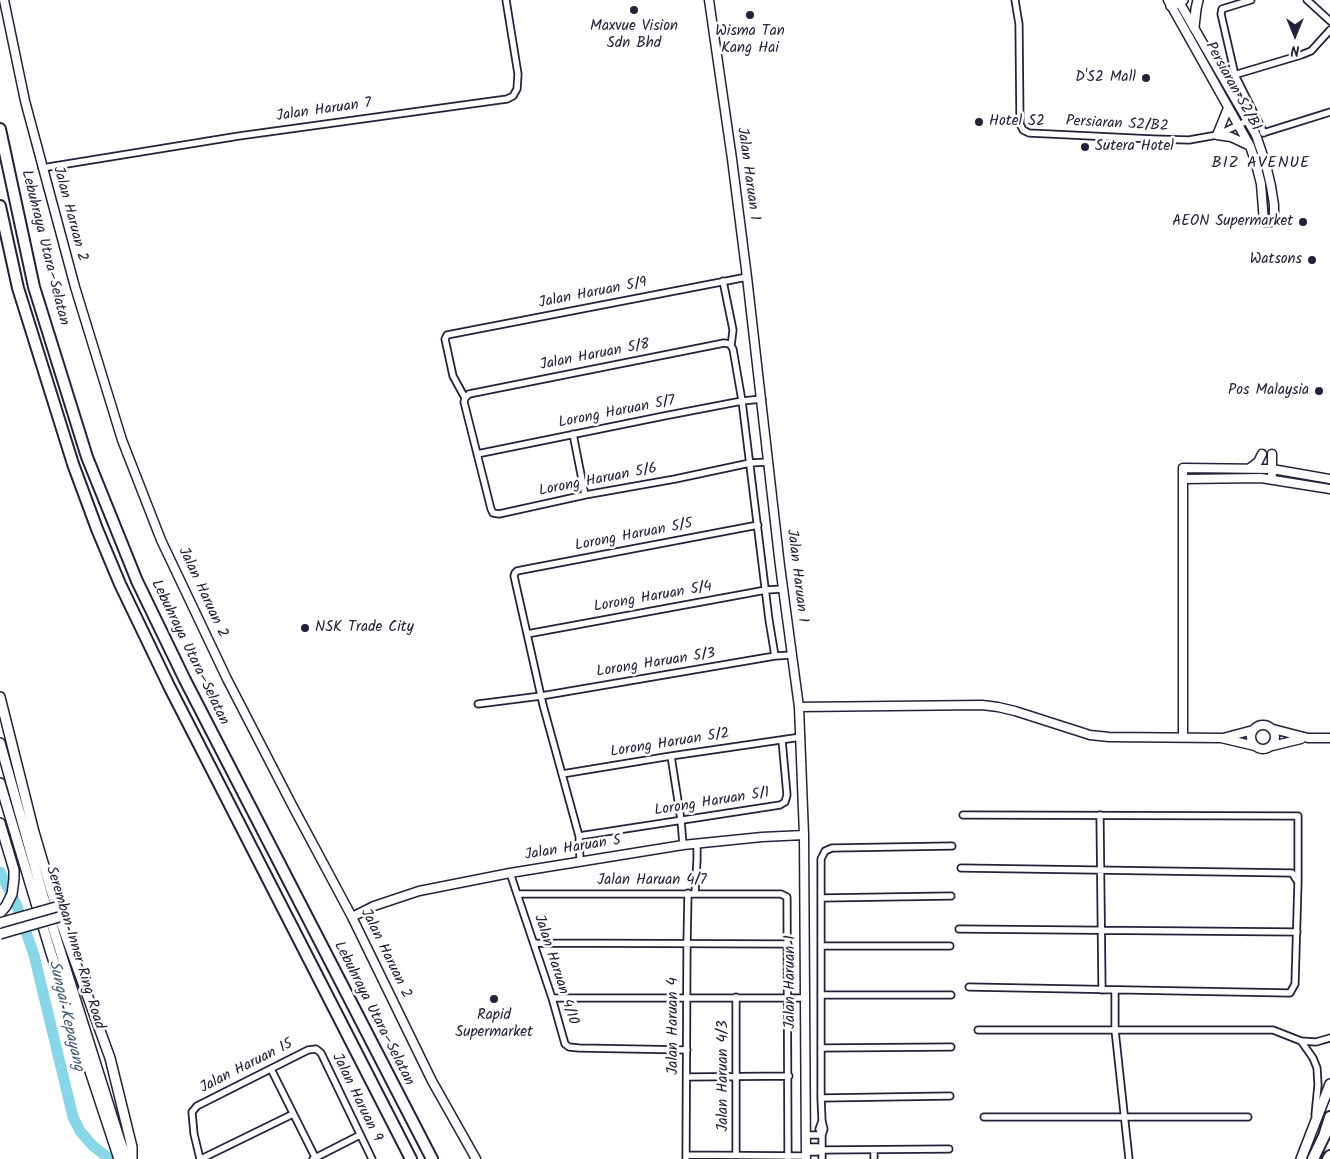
<!DOCTYPE html>
<html>
<head>
<meta charset="utf-8">
<style>
  body { margin:0 }
  #map { position:relative; width:1330px; height:1159px; overflow:hidden; background:#fff; font-family:Kalam,sans-serif }
  canvas { display:block }
  .north { position:absolute; left:1270px; top:10px; width:50px; height:50px; -webkit-text-stroke:4px #fff; paint-order:stroke; rotate:180deg; font-size:14px; font-weight:700; line-height:20px; text-align:center; color:#22223b }
  .north::after { content:''; display:block; margin:auto; width:18px; height:22px; background:#22223b; clip-path:polygon(50% 0,100% 100%,50% 72%,0 100%) }
</style>
</head>
<body>
<div id="map">
<canvas width="1330" height="1159"></canvas>
<div class="north">N</div>
</div>
<script>
const g = document.querySelector('canvas').getContext('2d');
g.lineJoin = 'round';
function toPath(rows) {
  const path = new Path2D();
  for (const r of rows) {
    if (r.length === 3) {
      path.moveTo(r[0] + r[2], r[1]);
      path.arc(r[0], r[1], r[2], 0, 2 * Math.PI);
      continue;
    }
    path.moveTo(r[0], r[1]);
    for (let i = 2; i < r.length; i += 2) path.lineTo(r[i], r[i + 1]);
  }
  return path;
}
function stroke(path, color, width, dash) {
  g.strokeStyle = color;
  g.lineWidth = width;
  g.lineCap = dash ? 'butt' : 'round';
  g.setLineDash(dash || []);
  g.stroke(path);
}
function label(font, color, halo, rows, align = 'center') {
  g.font = font + ' Kalam,sans-serif';
  g.lineWidth = 5;
  g.setLineDash([]);
  g.textBaseline = 'middle';
  g.strokeStyle = halo;
  g.fillStyle = color;
  for (const [text, x, y, turn = 0] of rows) {
    g.save();
    g.translate(x, y);
    g.rotate((+turn || 0) * Math.PI / 180);
    g.textAlign = isNaN(turn) ? turn : align;
    if (halo) g.strokeText(text, 0, 0);
    g.fillText(text, 0, 0);
    g.restore();
  }
}
stroke(toPath([
  [0,872,17,906,34,955,73,1117,80,1131,93,1146,110,1159]
]), '#8ad6e9', 11);
const street = toPath([
  [1015,0,1019,24,1020,124,1023,130,1029,133,1153,139,1189,140,1217,135,1249,120],
  [1251,0,1222,9,1221,14,1235,75,1264,133],
  [1307,0,1330,21],
  [1224,78,1301,55,1311,51,1330,30],
  [1263,133,1330,112],
  [42,168,239,136,507,99,513,96,517,89,518,74,506,0],
  [747,277,447,335,445,339,453,376,465,398,464,402,491,509,493,513,499,514,585,495,675,479,750,463,768,462],
  [723,281,733,330,731,346,733,349,742,401,769,620,775,656],
  [465,398,469,394,724,343,730,344,731,346],
  [573,434,585,495],
  [477,454,664,416,742,401,762,399],
  [527,634,766,590,783,589],
  [478,704,541,696,775,656,792,655],
  [671,756,681,820,683,845],
  [562,774,671,756,801,737],
  [963,815,1298,816,1298,882],
  [1100,815,1102,990],
  [579,836,780,805,785,802,787,795,782,740],
  [580,861,579,836,543,705,514,576,515,573,517,571,527,569,758,525],
  [961,868,1292,873,1298,882,1295,984,1290,993,969,987],
  [510,873,552,998,565,1044,569,1047,579,1048,687,1050],
  [695,893,697,860,697,843],
  [517,894,781,894,787,897,788,1159],
  [821,898,951,896],
  [959,929,1297,932],
  [534,943,788,944],
  [821,946,950,946],
  [1115,990,1115,1030,1129,1159],
  [821,995,951,995],
  [552,998,805,998],
  [978,1030,1273,1030,1301,1041,1316,1042,1330,1038],
  [1301,1041,1313,1058,1317,1068,1318,1085,1315,1115],
  [821,1048,951,1047],
  [271,1069,316,1159],
  [687,1077,789,1076],
  [821,1098,950,1096],
  [984,1117,1248,1117],
  [822,1121,819,1129,822,1135,822,1159],
  [806,1135,822,1135],
  [822,1135,824,1129,822,1121,821,1098,821,859,825,851,832,848,952,846],
  [806,1147,818,1147,822,1150],
  [874,1150,874,1159],
  [806,1152,817,1152,822,1150,949,1149],
  [686,1155,806,1156],
  [736,1155,736,997],
  [200,1159,194,1134,192,1112,197,1106,308,1050,316,1049,321,1053,372,1159],
  [201,1159,293,1114],
  [313,1159,360,1135],
  [686,1159,687,943,688,893]
]);
const secondary = toPath([
  [4,0,25,101,75,287,122,440,161,540,227,679,291,803,352,917,432,1081,476,1159],
  [709,0,732,159,747,277,780,566,799,707,804,835,806,1159],
  [1168,0,1250,146,1256,164,1261,184,1264,222,1271,222,1274,221,1274,205,1271,186,1266,165,1256,135,1178,0],
  [1228,108,1217,135,1231,137,1248,145],
  [1250,468,1258,462,1262,454],
  [1272,474,1272,454],
  [1183,479,1261,478,1330,489],
  [799,707,982,705,998,707,1015,711,1090,735,1109,737,1221,738,1255,746],
  [1263,737,12],
  [1273,729,1308,738,1330,738],
  [1183,737,1183,468,1272,469,1330,479],
  [1223,738,1253,730],
  [1272,746,1301,739],
  [352,917,374,906,419,891,510,873,683,845,762,837,804,835]
]);
const primary = toPath([
  [1171,6,1183,0],
  [1194,27,1196,9,1198,0],
  [0,697,34,832,59,917,110,1058,132,1147,132,1159],
  [0,743,43,896,120,1141,127,1159],
  [0,783,50,950,119,1159],
  [0,823,14,870,14,879,12,894,6,906,0,913],
  [1301,1159,1330,1084]
]);
const highway = toPath([
  [0,129,34,287,87,457,137,581,185,680,432,1159],
  [0,206,18,288,73,464,97,529,120,584,169,686,411,1159],
  [1325,1133,1330,1117],
  [1313,1159,1325,1134,1330,1127],
  [1328,1159,1330,1156]
]);
stroke(street, '#22223b', 9);
stroke(secondary, '#22223b', 11);
stroke(primary, '#22223b', 12);
stroke(highway, '#22223b', 14);
stroke(street, '#fff', 5.5);
stroke(secondary, '#fff', 8);
stroke(primary, '#fff', 9);
stroke(highway, '#fff', 10);
const primaryBridge = toPath([
  [0,923,56,907],
  [0,934,59,917]
]);
stroke(primaryBridge, '#22223b', 12, []);
stroke(primaryBridge, '#fff', 9);
for (const [x, y, r, color] of [
  [634,10,5,"#22223b"],
  [750,15,5,"#22223b"],
  [1146,78,5,"#22223b"],
  [979,122,5,"#22223b"],
  [1085,147,5,"#22223b"],
  [1303,222,5,"#22223b"],
  [1312,260,5,"#22223b"],
  [1319,391,5,"#22223b"],
  [305,628,5,"#22223b"],
  [494,999,5,"#22223b"]
]) {
  const dot = new Path2D();
  dot.arc(x, y, r, 0, 2 * Math.PI);
  g.fillStyle = color;
  g.fill(dot);
  stroke(dot, '#fff', 2);
}
label('15px', '#22223b', '#fff', [
  ["Maxvue Vision",634,27,"center"],
  ["Sdn Bhd",634,44,"center"],
  ["Wisma Tan",750,32,"center"],
  ["Kang Hai",750,49,"center"],
  ["D'S2 Mall",1136,78],
  ["Hotel S2",989,122,"left"],
  ["Sutera Hotel",1095,147,"left"],
  ["AEON Supermarket",1293,222],
  ["Watsons",1302,260],
  ["Pos Malaysia",1309,391],
  ["NSK Trade City",315,628,"left"],
  ["Rapid",494,1016,"center"],
  ["Supermarket",494,1033,"center"]
], 'right');
label('15px', '#22223b', '#fff', [
  ["Persiaran S2/B1",1232,87,61],
  ["Jalan Haruan 7",324,111,-8],
  ["Persiaran S2/B2",1117,125,3],
  ["Jalan Haruan 1",747,174,82],
  ["Jalan Haruan 2",69,214,75],
  ["Lebuhraya Utara–Selatan",44,248,76],
  ["Jalan Haruan 5/9",593,294,-11],
  ["Jalan Haruan 5/8",595,356,-11],
  ["Lorong Haruan 5/7",617,413,-11],
  ["Lorong Haruan 5/6",598,481,-11],
  ["Lorong Haruan 5/5",634,536,-11],
  ["Jalan Haruan 1",796,576,83],
  ["Jalan Haruan 2",202,593,65],
  ["Lorong Haruan 5/4",653,598,-10],
  ["Lebuhraya Utara–Selatan",189,653,64],
  ["Lorong Haruan 5/3",656,664,-9],
  ["Lorong Haruan 5/2",670,744,-9],
  ["Lorong Haruan 5/1",712,803,-9],
  ["Jalan Haruan 5",573,849,-9],
  ["Jalan Haruan 4/7",652,881],
  ["Seremban Inner Ring Road",74,948,73],
  ["Jalan Haruan 2",385,954,64],
  ["Jalan Haruan 4/10",555,970,72],
  ["Jalan Haruan 1",791,982,-90],
  ["Lebuhraya Utara–Selatan",373,1014,63],
  ["Jalan Haruan 4",674,1026,-90],
  ["Jalan Haruan 15",247,1067,-27],
  ["Jalan Haruan 4/3",724,1076,-90],
  ["Jalan Haruan 9",356,1098,64]
]);
g.letterSpacing = '1px';
label('16px', '#22223b', '#fff', [
  ["BIZ AVENUE",1261,164]
]);
g.letterSpacing = '0px';
label('italic 16px', '#41586f', '#fff', [
  ["Sungai Kepayang",65,1016,77]
]);
</script>
</body>
</html>
